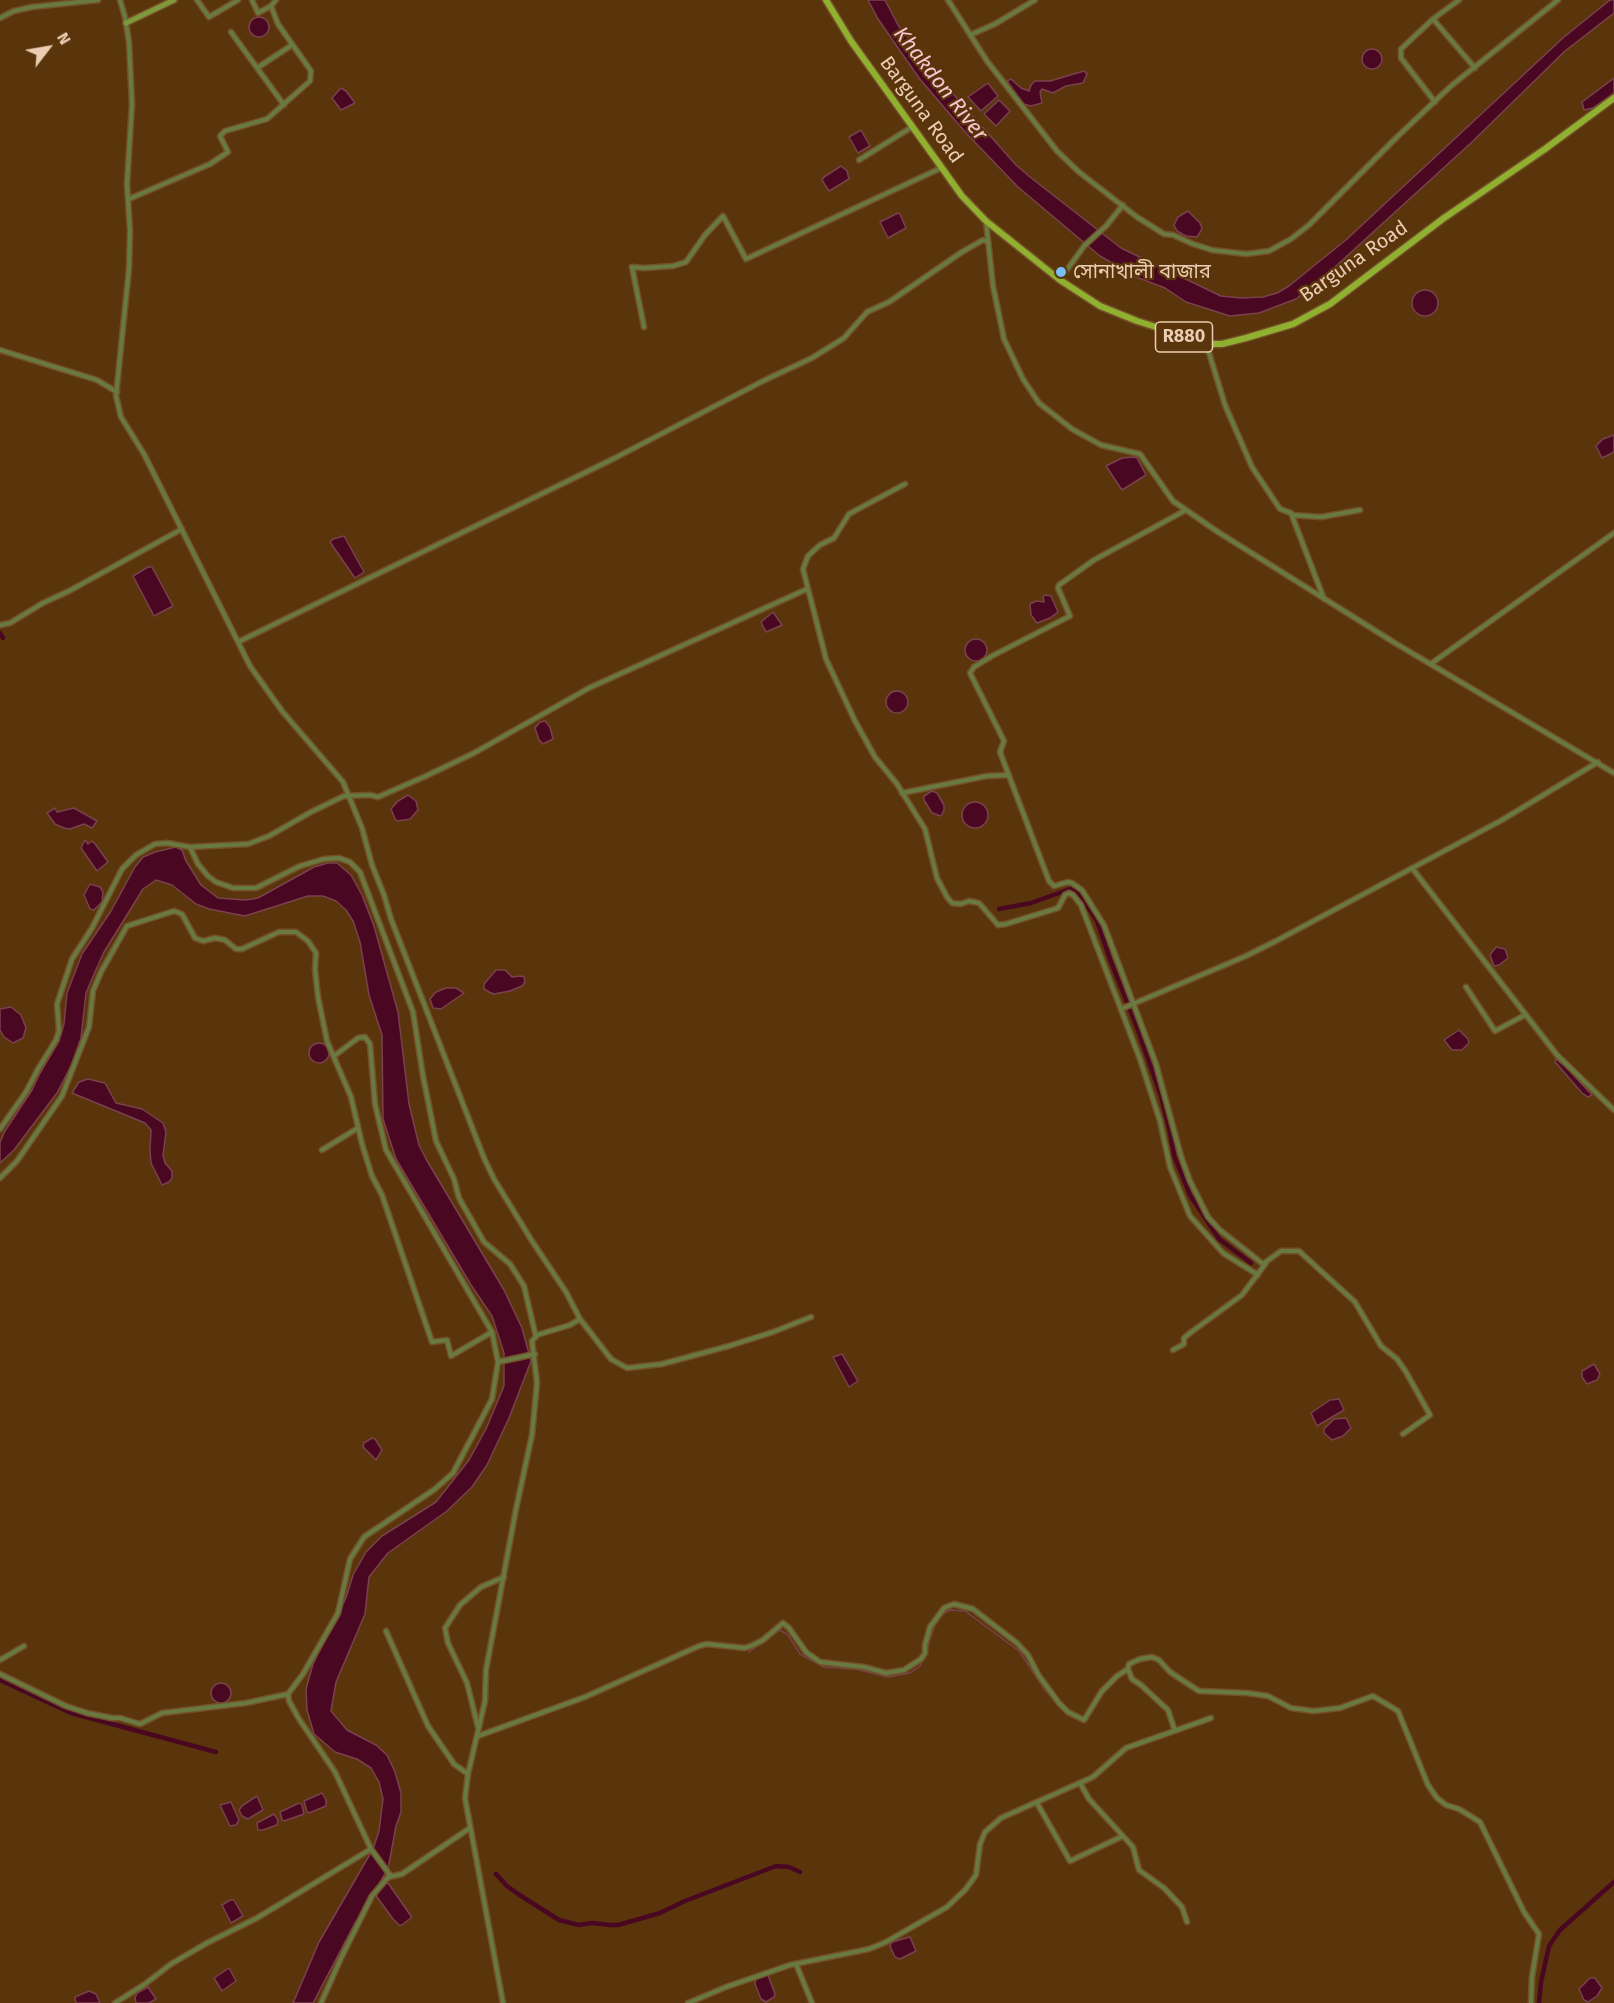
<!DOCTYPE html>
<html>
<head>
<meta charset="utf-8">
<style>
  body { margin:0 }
  #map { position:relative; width:1614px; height:2003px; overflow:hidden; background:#5a340b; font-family:"Fira Sans",sans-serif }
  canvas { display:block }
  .north { position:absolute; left:18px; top:18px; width:60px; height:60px; -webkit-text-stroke:4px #5a340b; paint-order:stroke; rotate:59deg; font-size:16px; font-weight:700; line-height:24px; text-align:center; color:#eacdb3 }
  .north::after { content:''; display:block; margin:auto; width:21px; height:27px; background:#eacdb3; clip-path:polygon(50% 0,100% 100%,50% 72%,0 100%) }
</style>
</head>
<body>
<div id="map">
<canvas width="1614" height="2003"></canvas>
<div class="north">N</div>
</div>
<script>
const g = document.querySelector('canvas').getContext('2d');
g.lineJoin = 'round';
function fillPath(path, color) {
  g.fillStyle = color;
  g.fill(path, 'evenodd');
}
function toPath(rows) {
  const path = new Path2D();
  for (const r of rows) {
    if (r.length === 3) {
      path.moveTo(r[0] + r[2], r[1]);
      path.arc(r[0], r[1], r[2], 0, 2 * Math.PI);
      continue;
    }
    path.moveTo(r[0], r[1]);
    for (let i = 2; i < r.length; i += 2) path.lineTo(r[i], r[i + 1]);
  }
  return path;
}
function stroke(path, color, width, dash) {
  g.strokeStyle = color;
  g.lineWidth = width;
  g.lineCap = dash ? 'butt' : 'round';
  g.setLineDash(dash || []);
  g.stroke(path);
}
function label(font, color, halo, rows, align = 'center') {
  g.font = font + ' "Fira Sans","Noto Sans Bengali",sans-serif';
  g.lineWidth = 4.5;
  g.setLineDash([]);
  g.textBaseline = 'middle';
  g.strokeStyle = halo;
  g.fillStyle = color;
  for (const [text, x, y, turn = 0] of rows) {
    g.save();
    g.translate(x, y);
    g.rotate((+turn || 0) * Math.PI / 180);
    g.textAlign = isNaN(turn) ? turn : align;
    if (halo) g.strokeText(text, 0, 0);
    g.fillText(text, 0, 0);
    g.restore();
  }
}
const water = toPath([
  [868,0,885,0,898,25,955,96,1016,165,1030,177,1121,248,1221,296,1241,298,1263,297,1277,293,1289,286,1347,239,1564,37,1610,0,1614,0,1614,13,1565,51,1472,142,1325,276,1296,299,1259,313,1230,316,1186,302,1165,288,1136,277,1100,256,1018,187,966,133,919,78,878,19,868,0],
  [259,27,10],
  [1372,59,10],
  [1084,71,1087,74,1083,83,1066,86,1053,93,1042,89,1040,92,1042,103,1031,106,1023,104,1007,81,1011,79,1021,88,1029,91,1031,85,1035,81,1050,81,1084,71],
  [1614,78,1614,93,1593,108,1584,110,1582,102,1614,78],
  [988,83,998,96,981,111,968,97,988,83],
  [341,88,346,91,355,103,341,110,332,98,341,88],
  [999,100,1010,111,996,126,984,114,999,100],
  [861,130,870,146,858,153,849,137,861,130],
  [841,166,847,171,849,179,829,191,822,180,824,177,841,166],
  [1188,211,1200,223,1202,229,1197,237,1186,236,1177,231,1174,225,1178,217,1188,211],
  [898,213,900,214,906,228,888,238,880,222,898,213],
  [1425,303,13],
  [1614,435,1614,452,1602,458,1596,446,1603,439,1614,435],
  [1134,457,1137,458,1146,475,1122,490,1106,466,1122,458,1134,457],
  [344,536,364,572,355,578,330,542,333,539,344,536],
  [148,567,152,567,173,606,154,616,133,576,148,567],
  [1045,595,1051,596,1058,612,1050,618,1037,623,1031,615,1030,604,1036,601,1044,602,1043,597,1045,595],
  [773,612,782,625,766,632,761,622,773,612],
  [976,650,11],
  [897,702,11],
  [545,721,550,727,553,739,543,744,539,740,535,728,540,722,545,721],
  [932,791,937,793,944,805,944,810,941,816,932,813,924,800,924,796,932,791],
  [408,795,416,801,418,810,410,819,398,821,395,819,391,809,398,801,408,795],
  [975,815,13],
  [55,808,57,812,74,808,97,821,92,828,84,824,70,829,64,828,55,824,47,813,55,808],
  [85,840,88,844,92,841,96,845,108,862,97,871,81,848,85,840],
  [176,847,182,850,186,861,201,885,218,898,246,900,258,898,314,867,328,863,337,863,351,875,362,895,374,926,398,1012,409,1104,419,1145,426,1159,504,1290,522,1328,531,1361,509,1418,487,1465,472,1487,447,1511,388,1553,369,1577,365,1614,336,1682,331,1711,347,1730,376,1745,387,1755,395,1772,401,1793,401,1812,396,1826,388,1869,354,1925,313,2003,293,2003,319,1942,373,1849,379,1831,383,1799,379,1782,371,1768,357,1759,335,1752,314,1734,307,1710,306,1689,313,1664,346,1598,353,1575,366,1552,382,1536,436,1502,469,1460,486,1429,504,1386,504,1353,492,1316,471,1285,396,1159,383,1119,382,1035,369,995,360,942,353,921,346,910,336,901,323,896,308,896,245,916,209,909,196,904,172,885,156,880,143,889,104,952,95,972,86,993,81,1038,72,1064,57,1093,14,1150,0,1163,0,1142,5,1131,32,1090,40,1073,59,1041,64,1024,67,993,82,954,111,911,135,867,143,857,155,852,176,847],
  [90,884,100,887,103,892,102,902,94,910,90,909,84,895,90,884],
  [1496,947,1505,949,1508,958,1499,965,1494,966,1490,955,1496,947],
  [496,970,505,970,512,977,521,976,524,977,525,982,522,986,510,991,494,994,489,992,484,989,484,984,496,970],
  [446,988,456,988,464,993,441,1009,433,1008,430,999,436,992,446,988],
  [11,1007,21,1015,26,1028,23,1038,13,1043,4,1037,0,1030,0,1009,11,1007],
  [1459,1030,1468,1039,1469,1043,1462,1050,1452,1050,1444,1040,1459,1030],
  [319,1053,10],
  [1556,1059,1566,1067,1592,1095,1588,1097,1582,1093,1557,1064,1555,1062,1556,1059],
  [88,1079,105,1083,116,1103,142,1109,163,1123,166,1132,163,1155,165,1163,172,1171,172,1178,169,1182,162,1185,151,1163,150,1150,151,1130,145,1123,72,1093,79,1082,88,1079],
  [842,1354,858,1381,849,1387,833,1357,842,1354],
  [1594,1364,1600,1374,1597,1380,1587,1384,1582,1377,1582,1371,1594,1364],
  [1339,1399,1344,1410,1317,1426,1311,1413,1330,1400,1339,1399],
  [1346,1418,1351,1428,1343,1436,1332,1440,1324,1433,1324,1429,1334,1419,1346,1418],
  [372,1438,375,1439,382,1450,376,1460,363,1447,364,1443,372,1438],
  [221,1693,10],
  [322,1793,326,1800,326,1806,309,1813,307,1812,304,1801,322,1793],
  [257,1796,263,1810,248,1819,242,1816,239,1810,243,1805,257,1796],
  [231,1802,239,1820,236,1825,230,1826,220,1805,231,1802],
  [299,1803,302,1805,304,1814,284,1821,282,1820,280,1812,299,1803],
  [274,1814,278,1820,277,1825,263,1830,258,1830,257,1823,274,1814],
  [386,1883,388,1883,411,1916,411,1918,402,1925,399,1925,393,1919,377,1897,377,1893,386,1883],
  [230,1900,234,1900,243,1916,231,1923,222,1905,230,1900],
  [910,1937,916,1951,900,1959,895,1957,890,1946,892,1942,910,1937],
  [229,1968,236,1981,222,1991,214,1978,229,1968],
  [765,1975,768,1975,775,1994,774,1997,766,2002,761,1999,755,1984,756,1978,765,1975],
  [1590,1978,1595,1978,1602,1988,1597,1996,1588,2002,1584,2000,1579,1989,1590,1978],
  [148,1987,156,1999,149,2003,136,2003,135,1998,137,1993,148,1987],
  [89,1991,96,1994,100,2003,76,2003,75,1997,89,1991]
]);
fillPath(water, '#4a0722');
stroke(water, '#7a424e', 1.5);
stroke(toPath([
  [749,1652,780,1630,788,1635,800,1654,824,1667,855,1669,888,1677,910,1673,920,1666,925,1656],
  [926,1652,934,1627,943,1614,950,1610,965,1611,1019,1651,1045,1690,1064,1711],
  [1071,1716,1086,1722,1103,1694]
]), '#7a424e', 1.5);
stroke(toPath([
  [0,633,3,638],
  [999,909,1031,903,1070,889,1076,892,1088,907,1097,921,1110,959,1138,1030,1161,1096,1170,1132,1174,1155,1190,1195,1219,1239,1251,1263],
  [0,1680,71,1713,216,1752],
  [496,1874,507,1886,518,1894,559,1920,579,1925,592,1923,610,1925,618,1925,660,1913,685,1901,776,1866,789,1867,800,1872],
  [1539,2003,1541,1982,1549,1946,1560,1930,1614,1882]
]), '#4a0722', 4.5);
const street = toPath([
  [120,0,125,17,129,42,132,104,127,184,130,231,129,269,116,396,121,417,144,454,250,666,282,711,343,782,362,828,372,865,384,895,391,919,484,1158,494,1179,532,1241,566,1292,580,1319,570,1325,537,1335,532,1341,537,1383,532,1435,516,1509,486,1670,485,1701,468,1774,465,1798,503,2003],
  [197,0,209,17,238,0],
  [252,0,258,13,271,6],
  [948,0,987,61,1057,151,1079,172,1137,217,1164,234,1173,235,1193,244,1212,250,1246,254,1269,251,1291,239,1309,225,1398,136,1451,86,1558,0],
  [0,18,14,11,32,7,98,0],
  [1433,19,1475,68],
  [231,32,284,105],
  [970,35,995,24,1035,0],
  [257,68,292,45],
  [1435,102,1401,58,1401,49,1433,19,1459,0],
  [859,160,912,127],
  [129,199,210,164,228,152,220,136,225,131,267,119,310,81,311,71,278,24,271,6,276,0],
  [986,221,993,286,1004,339,1023,379,1039,403,1072,429,1101,445,1140,454,1173,501,1218,532,1395,643,1614,773],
  [1060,279,1085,245,1106,226,1123,205],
  [644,327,632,267,644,268,673,266,686,262,705,235,723,216,746,259,941,168],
  [1206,343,1225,405,1252,467,1280,509,1291,513,1324,599],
  [0,350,97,380,117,392],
  [905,484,849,514,834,538,820,545,808,556,803,569,826,659,855,721,875,757,897,784,925,829,937,878,947,897,952,903,961,904,969,901,979,903,998,925,1006,924,1058,908,1065,895,1069,893,1073,895,1081,905,1140,1059,1160,1121,1170,1167,1190,1216,1223,1253,1258,1275],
  [1186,510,1094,560,1059,585,1058,588,1070,616,992,656,974,667,970,673,1004,741,1000,752,1003,760,1049,881,1054,886,1068,882,1072,883,1082,890,1104,925,1156,1064,1181,1156,1190,1181,1208,1217,1220,1230,1263,1264,1281,1251,1299,1251,1355,1302,1381,1346,1397,1359,1406,1372,1430,1415,1403,1434],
  [1292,515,1321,517,1360,510],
  [0,625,10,623,43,603,69,591,182,529],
  [238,642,613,459,765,380,812,358,844,338,867,312,889,302,962,252,983,240,988,242],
  [1432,663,1614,533],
  [902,793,987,776,1009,775],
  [190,847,198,864,208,876,216,882,233,888,256,888,300,866,324,859,339,858,350,862,360,872,413,1012,423,1076,436,1141,454,1179,459,1198,484,1242,510,1264,524,1286,536,1337],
  [1412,868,1557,1055,1614,1110],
  [1466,987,1495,1031,1525,1015],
  [1121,1009,1246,956,1276,941,1502,820,1598,762],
  [0,1129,26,1092,38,1069,56,1040,59,1031,57,1004,72,959,92,928,122,869,136,855,155,844,167,843,190,847,248,844,269,836,311,812,344,796,370,795,378,797,426,776,474,753,589,688,807,589],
  [322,1150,358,1128],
  [0,1178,17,1161,62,1096,89,1027,93,991,101,972,127,926,174,911,182,914,195,938,203,941,215,938,225,940,236,949,242,949,279,932,296,932,308,941,316,953,315,969,318,997,327,1041,351,1097,362,1144,372,1176,382,1195,432,1342,447,1340,451,1356,492,1332],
  [580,1319,611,1359,627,1368,662,1364,729,1346,773,1332,811,1317],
  [1173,1350,1184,1344,1184,1338,1190,1333,1242,1295,1266,1263],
  [498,1362,535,1354],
  [386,1631,428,1726,454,1764,468,1774],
  [0,1660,24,1646],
  [0,1674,66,1706,87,1713,112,1718,120,1718,140,1724,162,1713,246,1703,288,1694],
  [478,1727,467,1683,448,1643,445,1628,460,1605,481,1587,504,1577],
  [1175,1731,1168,1710,1141,1685,1132,1679,1128,1669,1129,1664,1140,1659,1152,1657,1159,1660,1170,1672,1199,1691,1247,1693,1268,1696,1291,1708,1314,1711,1340,1708,1373,1696,1398,1711,1428,1785,1437,1798,1446,1805,1459,1809,1480,1822,1524,1912,1539,1934,1532,1977,1531,2003],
  [478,1736,585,1697,699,1646,707,1644,745,1648,753,1645,763,1640,783,1623,789,1628,806,1652,820,1662,864,1667,886,1673,904,1670,921,1659,925,1653,925,1645,930,1627,944,1608,954,1604,973,1609,1017,1643,1028,1655,1039,1676,1059,1703,1068,1712,1084,1720,1102,1691,1117,1676,1128,1669],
  [1080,1783,1089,1799,1133,1847,1139,1870,1164,1888,1182,1907,1187,1922],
  [1037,1803,1070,1861,1123,1836],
  [389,1877,402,1874,470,1828],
  [796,1964,812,2003],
  [115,2003,145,1984,171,1964,207,1943,257,1918,371,1849],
  [321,2003,342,1956,372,1896,390,1875,371,1849,335,1772,299,1719,289,1701,288,1694,303,1674,338,1613,350,1559,364,1537,435,1489,453,1473,492,1399,498,1362,492,1332,386,1150,375,1104,370,1044,365,1037,358,1038,334,1056],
  [688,2003,726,1987,790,1965,869,1949,886,1942,947,1907,965,1890,976,1875,980,1844,985,1832,1001,1818,1093,1777,1126,1748,1211,1718]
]);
const secondary = toPath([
  [126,23,174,0]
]);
const primary = toPath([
  [826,0,851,41,942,168,962,196,986,221,1060,280,1100,306,1137,321,1210,344,1222,344,1246,338,1293,324,1330,304,1444,218,1545,149,1614,98]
]);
stroke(street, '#745029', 7);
stroke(secondary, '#745029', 8);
stroke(primary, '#745029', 9);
stroke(street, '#687941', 4);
stroke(secondary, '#7e983a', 5);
stroke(primary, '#90b02f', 6);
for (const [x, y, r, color] of [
  [1061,272,6,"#77bff7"]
]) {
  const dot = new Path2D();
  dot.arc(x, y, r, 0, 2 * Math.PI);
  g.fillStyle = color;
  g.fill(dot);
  stroke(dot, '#5a340b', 2);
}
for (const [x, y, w] of [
  [1184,337,57]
]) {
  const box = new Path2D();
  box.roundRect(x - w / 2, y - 15, w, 30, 4.5);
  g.fillStyle = '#5a340b';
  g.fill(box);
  stroke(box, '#eacdb3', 1.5);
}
label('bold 18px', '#eacdb3', null, [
  ["R880",1184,337]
]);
label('20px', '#eacdb3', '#5a340b', [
  ["Barguna Road",921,110,54],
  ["Barguna Road",1354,262,-35]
]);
label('20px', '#eacdb3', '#5a340b', [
  ["সোনাখালী বাজার",1073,272]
], 'left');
label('italic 21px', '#fac6d2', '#5a340b', [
  ["Khakdon River",940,84,52]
]);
</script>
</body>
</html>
